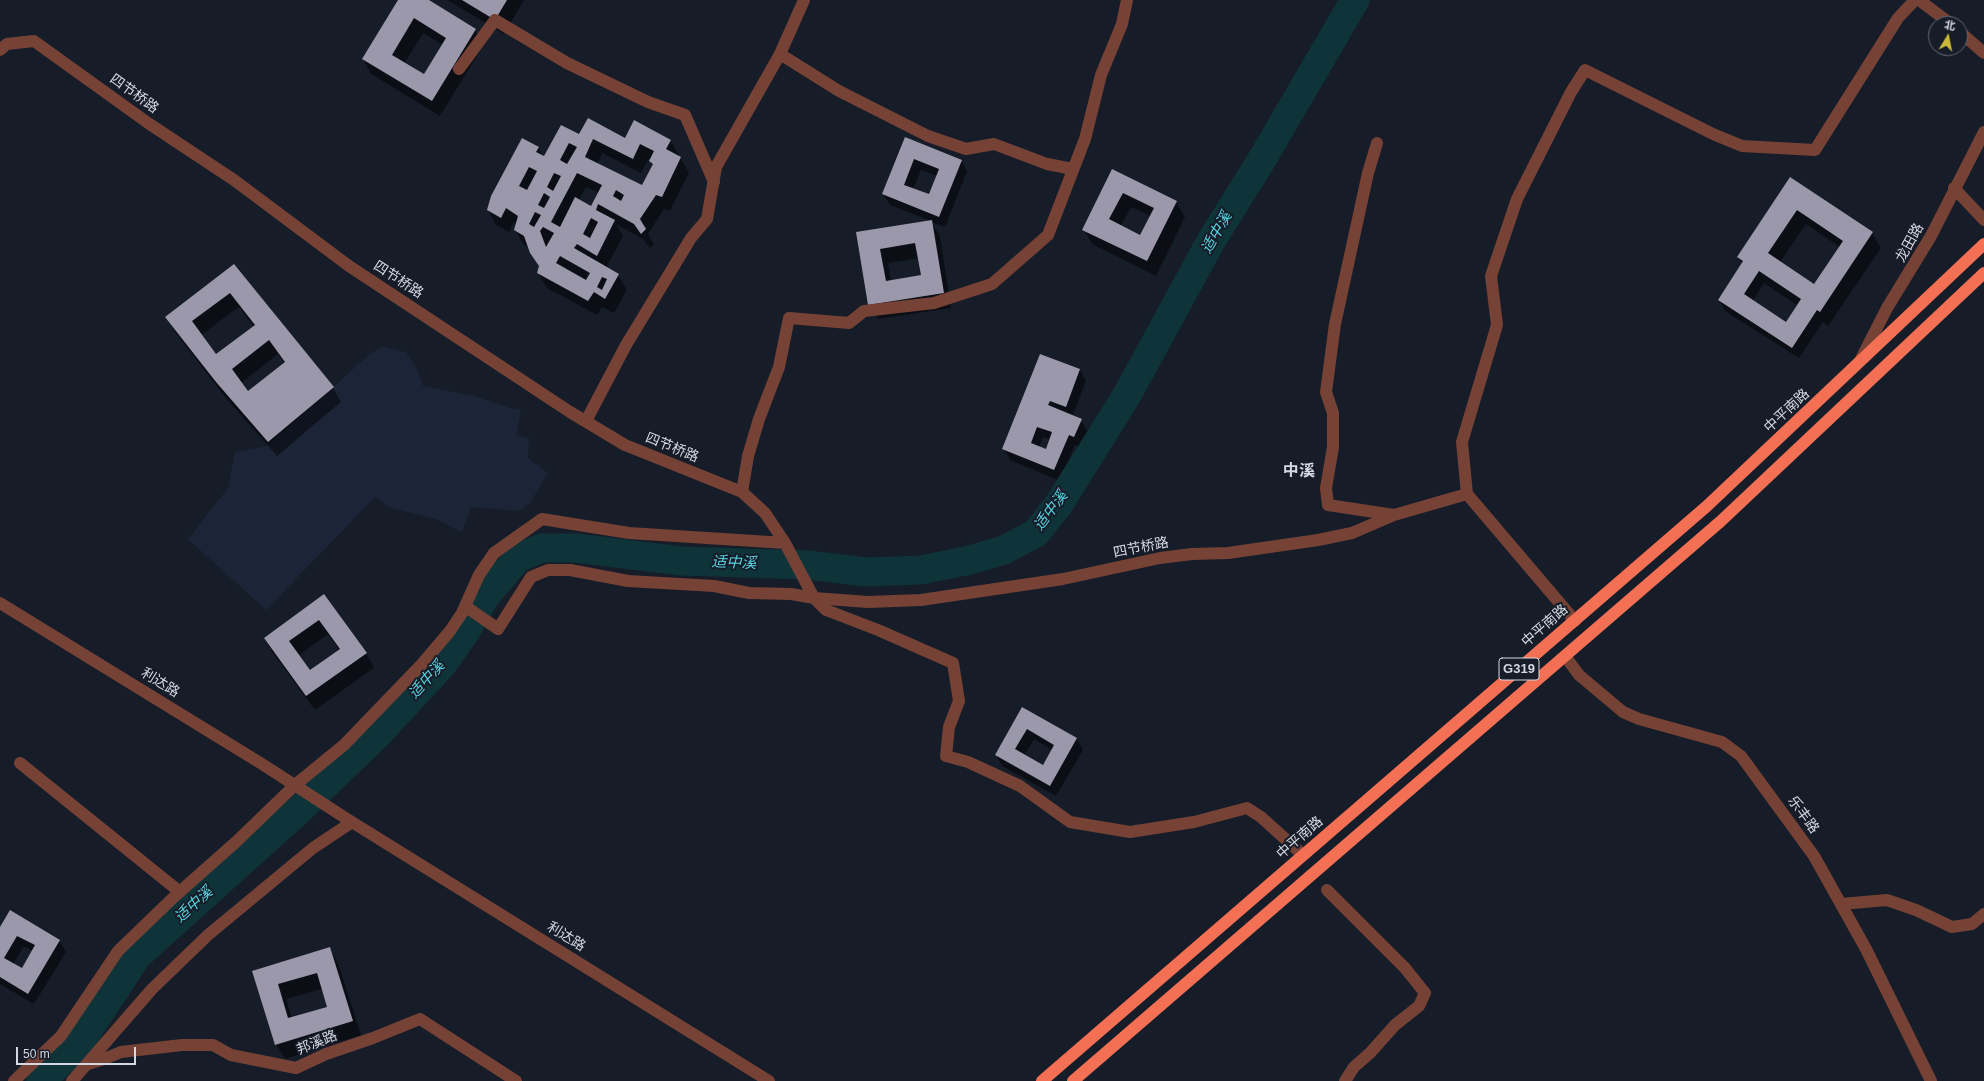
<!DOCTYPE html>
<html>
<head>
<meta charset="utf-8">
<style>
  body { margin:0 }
  #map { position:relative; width:1984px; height:1081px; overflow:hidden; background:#161c28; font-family:Arial,"Noto Sans SC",sans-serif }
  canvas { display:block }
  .north { position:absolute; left:1928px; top:16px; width:40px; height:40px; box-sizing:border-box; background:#161c28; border:1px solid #626772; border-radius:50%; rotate:10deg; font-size:11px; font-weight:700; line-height:16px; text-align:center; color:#d4d8e1 }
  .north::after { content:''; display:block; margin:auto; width:14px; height:18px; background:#cbb939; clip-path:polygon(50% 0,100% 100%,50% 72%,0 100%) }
  .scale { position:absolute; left:16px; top:1047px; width:120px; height:18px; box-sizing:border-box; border:2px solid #d4d8e1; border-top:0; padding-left:5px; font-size:12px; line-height:14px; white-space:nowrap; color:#d4d8e1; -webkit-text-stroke:3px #161c28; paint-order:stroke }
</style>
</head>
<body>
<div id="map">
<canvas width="1984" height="1081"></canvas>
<div class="north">北</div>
<div class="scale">50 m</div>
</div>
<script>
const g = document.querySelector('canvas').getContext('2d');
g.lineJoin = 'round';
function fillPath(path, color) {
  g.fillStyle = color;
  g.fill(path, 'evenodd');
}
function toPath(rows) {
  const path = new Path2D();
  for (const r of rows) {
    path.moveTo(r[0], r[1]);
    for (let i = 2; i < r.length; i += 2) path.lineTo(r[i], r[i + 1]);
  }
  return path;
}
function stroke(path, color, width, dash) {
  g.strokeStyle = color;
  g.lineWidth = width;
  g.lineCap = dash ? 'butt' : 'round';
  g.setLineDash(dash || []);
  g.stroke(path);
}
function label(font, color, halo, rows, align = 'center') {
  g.font = font + ' Arial,"Noto Sans SC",sans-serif';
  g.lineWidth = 4;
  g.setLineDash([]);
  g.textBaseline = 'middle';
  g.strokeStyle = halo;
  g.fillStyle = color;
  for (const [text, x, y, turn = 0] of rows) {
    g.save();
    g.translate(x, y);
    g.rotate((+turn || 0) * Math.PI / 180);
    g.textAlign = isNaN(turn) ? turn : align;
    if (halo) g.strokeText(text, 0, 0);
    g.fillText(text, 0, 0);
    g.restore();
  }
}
fillPath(toPath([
  [383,347,406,352,417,369,423,386,474,396,510,408,521,410,516,435,529,438,528,458,548,473,530,503,519,511,471,507,462,533,436,519,390,508,375,497,266,610,188,539,228,488,235,452,267,446,371,353]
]), '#1c2537');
fillPath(toPath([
  [399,0,427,0,475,30,484,44,440,116,371,74,363,59],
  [423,33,443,45,424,76,404,64],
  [447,0,524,0,504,34],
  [579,136,670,140,689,173,670,211,664,209,648,234,654,244,650,248,643,239,616,224,623,236,606,268,618,275,627,290,614,313,602,307,597,315,547,288,538,273,540,268,530,248,523,244,515,230,516,224,514,222,509,232,496,225,488,210,538,147,544,158],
  [602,153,641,173,649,158,651,160,653,167,643,187,597,164],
  [586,187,599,193,592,207,579,200],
  [906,138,961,160,967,171,945,227,931,222,940,236,951,308,878,319,869,305,858,233,931,221,890,205,883,194],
  [921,170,937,176,930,196,913,189],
  [919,258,922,276,891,281,888,263],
  [1113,171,1176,202,1185,217,1156,276,1092,244,1084,229],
  [1131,207,1150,216,1141,236,1121,226],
  [1791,178,1872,233,1881,248,1828,326,1823,322,1799,358,1725,311,1719,300,1742,264,1738,257],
  [1806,224,1840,247,1814,285,1780,262],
  [1764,283,1798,306,1787,323,1753,301],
  [234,265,333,388,341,402,277,456,225,397,175,332,166,317],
  [239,307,254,327,216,355,201,335],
  [278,354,285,363,248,392,241,383],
  [1080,370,1086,381,1072,417,1081,420,1087,431,1080,447,1075,445,1060,481,1010,460,1004,448],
  [1043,437,1050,440,1047,450,1039,447],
  [324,596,366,653,374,668,315,710,273,653,265,639],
  [328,634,340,651,310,672,298,656],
  [1023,708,1077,739,1083,750,1056,796,1002,766,996,755],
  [1034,739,1052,750,1043,766,1024,756],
  [0,929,59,941,66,952,34,1004,0,984],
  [24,946,33,951,22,970,13,964],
  [329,948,338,963,361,1035,285,1059,276,1044,254,971],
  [322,989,328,1008,292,1018,286,999]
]), '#0007');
stroke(toPath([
  [41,1081,79,1044,137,956,298,811,379,733,442,665,466,631,485,597,518,558,541,548,576,548,681,561,808,565,866,572,921,570,970,560,1004,550,1036,533,1059,504,1127,395,1211,241,1261,161,1355,0]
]), '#0e3439', 29);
fillPath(toPath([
  [398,0,429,0,476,29,432,101,362,59],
  [414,18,446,38,424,74,392,55],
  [462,0,507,0,495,20],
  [588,118,625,138,634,120,671,140,666,149,681,157,662,197,656,195,640,219,646,229,641,234,634,224,598,204,596,210,615,220,597,256,577,244,574,248,619,274,605,299,594,292,588,301,537,273,539,266,530,253,524,236,514,230,518,216,506,208,501,218,487,210,491,196,522,138,539,147,536,152,544,156,561,125,579,134],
  [593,139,633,159,640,144,654,151,649,161,653,164,642,185,585,157],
  [569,143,577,147,567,164,560,160],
  [529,167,537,171,527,190,519,186],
  [554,173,561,176,553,191,547,187],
  [577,173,602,185,591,206,575,197,560,227,551,222],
  [616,190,624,195,621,201,613,196],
  [544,193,550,197,544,208,538,205],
  [535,212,541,215,534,227,529,224],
  [591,218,598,222,590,238,583,234],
  [543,227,554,233,546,247,540,231],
  [560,256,590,273,586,280,556,263],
  [602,277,607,279,602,290,597,287],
  [905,137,962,160,939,217,882,194],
  [914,159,939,169,929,194,904,185],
  [1112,169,1177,201,1147,261,1082,230],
  [1123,193,1154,208,1140,235,1109,219],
  [1790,177,1873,232,1820,312,1817,310,1792,348,1718,300,1743,261,1737,257],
  [1797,210,1843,241,1814,284,1768,253],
  [1759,271,1801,299,1786,322,1744,294],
  [932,220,944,293,868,305,856,232],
  [915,243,921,275,886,281,880,249],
  [234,264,334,387,268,442,216,382,165,317],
  [230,293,255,325,216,354,192,321],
  [269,340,285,362,248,391,232,369],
  [1040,354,1080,369,1066,407,1050,401,1048,405,1082,419,1074,437,1069,435,1054,470,1002,449],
  [1037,427,1052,432,1046,449,1031,443],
  [324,594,367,653,306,696,264,638],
  [319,620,340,649,310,670,289,641],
  [1022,707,1077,738,1050,786,995,755],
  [1027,729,1054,745,1043,765,1015,749],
  [10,910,60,940,28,994,0,977,0,927],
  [17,936,35,945,22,968,4,958],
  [330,947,353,1021,275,1045,252,971],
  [317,973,327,1007,288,1018,278,984]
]), '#9a98aa');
stroke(toPath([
  [1919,0,1951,24],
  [1960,32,1984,53],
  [0,50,7,44,34,41,148,123,234,180,349,266,570,412,625,445,742,492,765,513,785,543,814,598,826,610,878,630,953,663,959,701,949,727,946,756,968,762,1020,786,1070,822,1130,832,1194,822,1247,808,1261,817,1303,855],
  [780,54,839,91,928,136,966,149,994,144,1047,164,1073,169],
  [459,69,495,20,567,63,648,102,685,115,714,182],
  [1377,143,1368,173,1335,324,1326,392,1333,413,1333,447,1326,488,1328,505,1394,515],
  [1954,188,1984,220],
  [1861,359,1887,308,1931,236,1984,132],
  [586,421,626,345,691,238,707,219,716,167,780,54,804,0],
  [742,492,748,456,759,419,779,367,789,318,849,323,864,311,934,303,992,284,1048,235,1085,139,1101,75,1122,24,1127,0],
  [0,603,262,764,347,819,769,1081],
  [465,606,498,629,531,577,548,570,570,570,628,581,714,586,749,593,791,594,814,598,868,602,921,600,1063,579,1160,558,1192,554,1228,553,1318,540,1352,533,1394,515,1467,494],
  [1575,621,1467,494,1462,442,1497,325,1491,276,1517,199,1571,92,1585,70,1713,134,1742,146,1815,150,1898,18,1915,0],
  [1565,656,1579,675,1623,712,1639,719,1722,742,1741,756,1814,856,1866,949,1931,1081],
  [20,763,180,892],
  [1327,890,1405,968,1425,993,1419,1006,1395,1025,1370,1053,1354,1067,1345,1081],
  [1841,904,1887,900,1916,910,1952,927,1972,924,1984,914],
  [88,1064,104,1059,121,1052,182,1045,213,1045,231,1055,296,1068,326,1054,373,1038,420,1019,516,1081],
  [14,1081,61,1036,118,951,175,896,237,841,295,785,344,745,422,664,450,631,462,613,479,575,494,553,542,519,629,533,785,543],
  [72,1081,152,989,208,935,313,848,352,822]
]), '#764236', 12);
stroke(toPath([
  [1042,1081,1707,506,1984,244],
  [1073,1081,1721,521,1984,273]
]), '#f37054', 12);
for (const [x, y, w] of [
  [1519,669,40]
]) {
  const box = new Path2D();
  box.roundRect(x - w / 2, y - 11, w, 22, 3);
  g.fillStyle = '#161c28';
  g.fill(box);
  stroke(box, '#d4d8e1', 1);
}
label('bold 13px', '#d4d8e1', null, [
  ["G319",1519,669]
]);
label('14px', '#d4d8e1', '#161c28', [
  ["四节桥路",134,94,36],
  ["龙田路",1910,243,-61],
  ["四节桥路",398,280,33],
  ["中平南路",1787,411,-43],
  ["四节桥路",672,448,22],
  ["四节桥路",1141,548,-11],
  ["中平南路",1545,626,-41],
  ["利达路",160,683,32],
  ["乐丰路",1803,815,54],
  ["中平南路",1300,838,-41],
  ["利达路",566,937,32],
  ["邦溪路",317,1043,-22]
]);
label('italic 15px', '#58d3e1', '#161c28', [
  ["适中溪",1217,233,-60],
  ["适中溪",1051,511,-53],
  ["适中溪",734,563,2],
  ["适中溪",427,680,-48],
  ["适中溪",194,905,-42]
]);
label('bold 16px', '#d4d8e1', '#161c28', [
  ["中溪",1299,472]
]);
</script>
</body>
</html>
